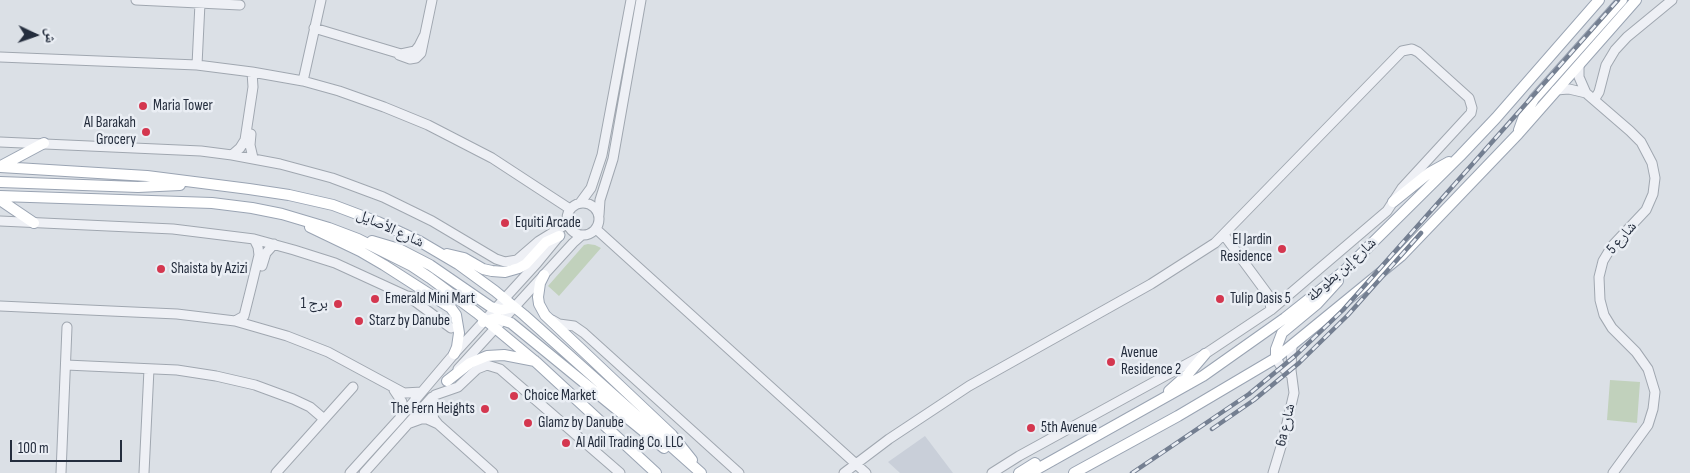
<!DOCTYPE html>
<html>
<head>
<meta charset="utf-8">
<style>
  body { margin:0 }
  #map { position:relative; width:1690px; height:473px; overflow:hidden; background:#dbe0e6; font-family:"Sofia Sans Condensed","Noto Naskh Arabic",sans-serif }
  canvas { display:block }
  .north { position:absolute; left:10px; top:10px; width:50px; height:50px; -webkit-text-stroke:4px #eaeef4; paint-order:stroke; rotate:93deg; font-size:14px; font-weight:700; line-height:20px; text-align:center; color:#242d3d }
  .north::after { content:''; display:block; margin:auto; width:18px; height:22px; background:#242d3d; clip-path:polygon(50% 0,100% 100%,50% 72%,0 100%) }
  .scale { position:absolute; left:10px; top:440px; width:112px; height:22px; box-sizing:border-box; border:2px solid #242d3d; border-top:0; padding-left:6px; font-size:15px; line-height:18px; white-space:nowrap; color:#242d3d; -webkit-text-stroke:4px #eaeef4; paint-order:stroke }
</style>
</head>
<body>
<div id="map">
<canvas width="1690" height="473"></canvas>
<div class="north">ش</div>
<div class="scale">100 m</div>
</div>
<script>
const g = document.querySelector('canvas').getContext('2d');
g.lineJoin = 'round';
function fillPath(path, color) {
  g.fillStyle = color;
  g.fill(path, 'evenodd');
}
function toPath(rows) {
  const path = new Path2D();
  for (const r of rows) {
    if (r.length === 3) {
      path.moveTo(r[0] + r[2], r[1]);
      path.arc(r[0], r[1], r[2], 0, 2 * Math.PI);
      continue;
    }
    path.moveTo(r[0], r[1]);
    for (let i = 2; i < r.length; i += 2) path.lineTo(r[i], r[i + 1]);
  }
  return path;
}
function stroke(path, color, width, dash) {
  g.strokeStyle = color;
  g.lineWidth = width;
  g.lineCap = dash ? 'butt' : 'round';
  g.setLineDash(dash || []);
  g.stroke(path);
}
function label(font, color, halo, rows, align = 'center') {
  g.font = font + ' "Sofia Sans Condensed","Noto Naskh Arabic",sans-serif';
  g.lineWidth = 5;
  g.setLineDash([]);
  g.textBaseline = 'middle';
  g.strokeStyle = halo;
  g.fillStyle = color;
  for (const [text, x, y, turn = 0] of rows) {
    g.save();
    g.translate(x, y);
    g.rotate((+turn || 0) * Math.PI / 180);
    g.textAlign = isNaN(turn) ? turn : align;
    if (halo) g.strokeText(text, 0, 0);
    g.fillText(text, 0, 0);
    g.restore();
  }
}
fillPath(toPath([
  [925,436,953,473,900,473,888,462]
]), '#c9cfd9');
fillPath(toPath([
  [588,244,595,245,601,248,559,296,548,286,584,245],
  [1610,380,1640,382,1637,423,1607,420]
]), '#c1d1bc');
const minor = toPath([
  [136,0,240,5],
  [314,28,401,54,415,51,419,46,424,36],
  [399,55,410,59,416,58,421,53,432,0],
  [0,57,197,65,252,72,303,81,339,91,384,107,428,125,492,158,570,209],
  [197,65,200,3],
  [1579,66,1579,77,1586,93,1630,131,1641,142,1652,163,1655,178,1653,194,1646,210,1612,246,1603,261,1599,277,1600,300,1604,315,1612,328,1636,352,1648,369,1655,392,1653,409,1648,425,1613,473],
  [303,81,321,0],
  [1556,90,1569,89,1586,93],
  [1594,100,1599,92,1606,65,1615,50,1627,37,1672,0],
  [251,134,250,145,253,158],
  [0,142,201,151,232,155,280,164,332,178,383,197,432,221,496,259,505,262,517,260,539,241,565,225],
  [232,155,240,148,245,140,253,87,252,72],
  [583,219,16],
  [580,203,591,188,602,155,631,0],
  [599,215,600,200,613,159,641,0],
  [0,221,173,229,254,239,294,250,335,263,407,296,418,298,437,298],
  [596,229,866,473],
  [1224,235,1269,296,1271,310],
  [262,266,266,253,274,244],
  [409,297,451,328],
  [0,306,177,314,235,321,287,336,328,352,404,393,422,392],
  [552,320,559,324,574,326,584,333,739,473],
  [235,321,244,316,252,284,259,255,258,247,254,239],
  [1276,358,1280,365,1291,375],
  [66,365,177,370,216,376,255,385,293,399,310,407,324,419],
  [458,369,573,243,582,235],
  [394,390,402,402,400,417],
  [410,423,421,419,427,419,438,424],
  [61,473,67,327],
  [144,473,149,369],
  [276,473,353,387],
  [350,473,399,419,454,354,537,263,560,235],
  [364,473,432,397],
  [493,473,438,424,434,419,431,407,435,395,458,387,477,369,487,365,500,369,620,473],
  [844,473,889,439,969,386,1151,284,1215,243,1402,51,1412,49,1418,52,1469,98,1472,108,1471,113,1402,188,1387,211,1271,310,1205,354,1019,456,992,473],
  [1273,473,1283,440,1294,393,1291,370,1292,345]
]);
const major = toPath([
  [1519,130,1524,116,1534,99,1622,0],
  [1,166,44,143],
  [0,167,147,176,249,189,289,195,333,205,378,222,419,241,458,264,495,291,524,315,701,473],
  [0,182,138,187,180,185],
  [0,196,212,203,252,208,282,214,329,228,358,239,412,266,430,278,477,313,536,362,656,473],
  [0,200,34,223],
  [1393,202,1429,173,1449,162],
  [310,227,360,251,384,265,451,308,456,315,459,333,457,347,454,354],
  [372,241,399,249,430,265,491,307,501,310,514,307],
  [447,254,464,258,483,269,492,271,505,272,519,268,526,264,546,242,559,236],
  [544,275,540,283,538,297,539,304,545,315,672,435,692,460],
  [483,322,496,318,511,323,664,448],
  [1276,358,1276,349,1282,333,1317,304,1338,281],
  [447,381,470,363,487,356,504,355,535,361],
  [1169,391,1188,374,1205,354],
  [1019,473,1035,463],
  [1030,473,1203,376,1285,318,1343,272,1460,156,1496,118,1599,0],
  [1074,473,1178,416,1276,358,1401,256,1518,134,1636,0]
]);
stroke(minor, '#a0a7b0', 11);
stroke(major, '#9aa4b3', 12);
stroke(minor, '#eef0f5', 9);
stroke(major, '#fff', 10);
const rail = toPath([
  [1212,429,1254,400,1299,363,1348,315,1421,233],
  [1132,473,1249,394,1295,356,1343,310,1618,0]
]);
stroke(rail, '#747f91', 4.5);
stroke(rail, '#eaeef4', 2.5, [8]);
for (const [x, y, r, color] of [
  [143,106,5,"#d4374f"],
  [146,132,5,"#d4374f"],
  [505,223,5,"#d4374f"],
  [1282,249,5,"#d4374f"],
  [161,269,5,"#d4374f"],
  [375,299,5,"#d4374f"],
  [1220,299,5,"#d4374f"],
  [338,304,5,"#d4374f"],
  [359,321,5,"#d4374f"],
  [1111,362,5,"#d4374f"],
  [514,396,5,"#d4374f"],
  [485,409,5,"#d4374f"],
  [528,423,5,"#d4374f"],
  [1031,428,5,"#d4374f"],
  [566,443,5,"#d4374f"]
]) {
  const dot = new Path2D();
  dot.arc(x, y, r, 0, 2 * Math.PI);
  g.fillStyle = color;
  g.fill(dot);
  stroke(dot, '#eaeef4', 2);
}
label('15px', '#242d3d', '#eaeef4', [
  ["Maria Tower",153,106],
  ["Al Barakah",136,123,"right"],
  ["Grocery",136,140,"right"],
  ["Equiti Arcade",515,223],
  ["El Jardin",1272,240,"right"],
  ["Residence",1272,257,"right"],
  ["Shaista by Azizi",171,269],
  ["Emerald Mini Mart",385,299],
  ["Tulip Oasis 5",1230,299],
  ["برج 1",328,304,"right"],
  ["Starz by Danube",369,321],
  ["Avenue",1121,353],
  ["Residence 2",1121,370],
  ["Choice Market",524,396],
  ["The Fern Heights",475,409,"right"],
  ["Glamz by Danube",538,423],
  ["5th Avenue",1041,428],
  ["Al Adil Trading Co. LLC",576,443]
], 'left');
label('15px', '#242d3d', '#eaeef4', [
  ["شارع الأصايل",390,229,24],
  ["شارع 5",1622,238,-49],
  ["شارع إبن بطوطة",1342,270,-42],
  ["6a شارع",1286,425,-77]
]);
</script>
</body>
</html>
